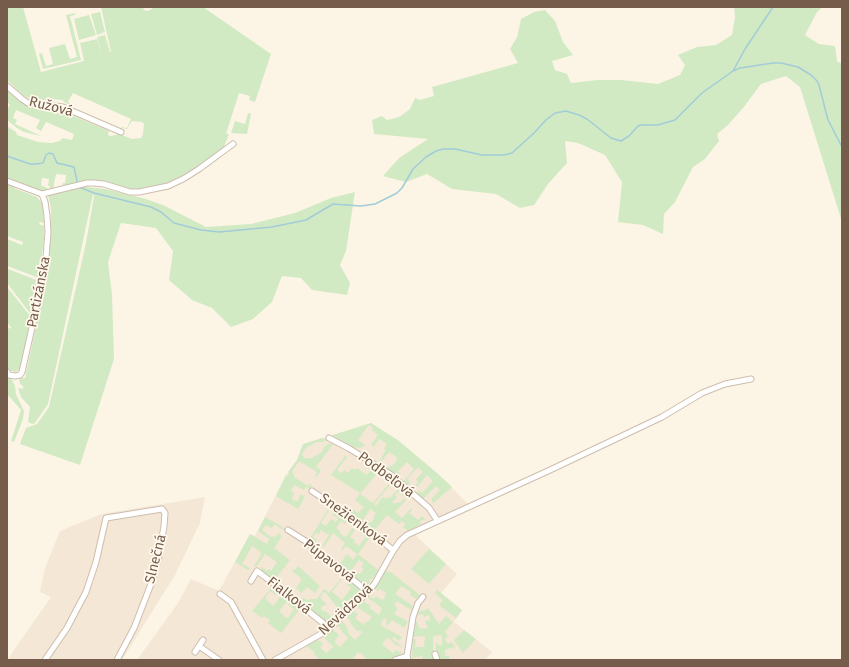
<!DOCTYPE html>
<html>
<head>
<meta charset="utf-8">
<style>
  body { margin:0 }
  #map { position:relative; width:849px; height:667px; overflow:hidden; background:#fcf5e6; font-family:"Fira Sans",sans-serif }
  canvas { display:block }
  .frame { position:absolute; inset:0; border:8px solid #765c4b; pointer-events:none }
</style>
</head>
<body>
<div id="map">
<canvas width="849" height="667"></canvas>
<div class="frame"></div>
</div>
<script>
const g = document.querySelector('canvas').getContext('2d');
g.lineJoin = 'round';
function fillPath(path, color) {
  g.fillStyle = color;
  g.fill(path, 'evenodd');
}
function toPath(rows) {
  const path = new Path2D();
  for (const r of rows) {
    path.moveTo(r[0], r[1]);
    for (let i = 2; i < r.length; i += 2) path.lineTo(r[i], r[i + 1]);
  }
  return path;
}
function stroke(path, color, width, dash) {
  g.strokeStyle = color;
  g.lineWidth = width;
  g.lineCap = dash ? 'butt' : 'round';
  g.setLineDash(dash || []);
  g.stroke(path);
}
function label(font, color, halo, rows, align = 'center') {
  g.font = font + ' "Fira Sans",sans-serif';
  g.lineWidth = 3.5;
  g.setLineDash([]);
  g.textBaseline = 'middle';
  g.strokeStyle = halo;
  g.fillStyle = color;
  for (const [text, x, y, turn = 0] of rows) {
    g.save();
    g.translate(x, y);
    g.rotate((+turn || 0) * Math.PI / 180);
    g.textAlign = isNaN(turn) ? turn : align;
    if (halo) g.strokeText(text, 0, 0);
    g.fillText(text, 0, 0);
    g.restore();
  }
}
fillPath(toPath([
  [371,423,399,441,437,473,472,508,414,534,457,574,441,593,462,610,454,622,492,652,485,660,137,660,178,603,191,579,219,591,250,534,255,536,286,475,297,460,303,444],
  [205,497,200,523,175,575,122,660,7,660,51,597,40,592,45,568,60,531,101,514]
]), '#f4e7d5');
fillPath(toPath([
  [7,7,23,7,41,72,84,61,80,43,97,39,102,55,97,37,105,35,110,52,111,52,101,7,143,7,144,10,148,11,155,7,203,7,271,54,255,102,249,100,250,96,239,93,226,134,229,134,223,149,182,177,171,182,137,190,127,189,108,182,97,180,78,182,62,187,63,183,65,183,66,175,56,174,53,189,50,190,50,186,48,186,49,179,42,178,41,185,47,188,47,191,43,192,7,178,7,126,16,132,17,135,38,142,51,143,60,141,62,138,72,140,74,134,46,122,41,131,36,128,40,120,16,110,13,118,17,120,15,124,41,136,24,132,17,128,7,120,7,109,10,105,7,102,7,90,24,104,34,108,62,111,107,130,109,131,108,135,111,136,119,134,132,139,141,138,143,134,144,124,142,122,132,121,127,129,122,128,122,127,127,128,131,119,73,93,68,102,73,105,72,106,64,102,63,100,51,99,50,101,34,100,24,96,7,80],
  [734,7,822,7,817,12,805,35,819,44,835,46,837,61,842,64,842,222,800,87,786,76,761,84,743,108,728,125,717,134,719,141,705,159,693,167,675,202,664,214,663,234,643,225,618,222,622,182,605,155,578,143,565,141,567,163,548,184,534,205,520,208,496,194,452,189,427,174,406,182,383,176,399,158,428,139,374,134,372,120,382,116,387,120,399,117,410,109,415,98,420,100,434,96,432,87,518,63,510,49,517,37,521,19,534,12,545,10,555,21,563,42,573,55,552,61,555,70,567,74,571,83,598,80,621,80,658,84,680,75,685,65,678,55,697,47,716,45,732,35,735,17],
  [100,12,105,32,97,35,91,14],
  [75,13,75,15,70,16,81,60,43,69,39,54,42,53,46,66,53,64,49,48,65,44,70,59,77,57,66,15],
  [89,15,96,35,79,40,74,19],
  [248,113,251,114,247,134,231,133,235,121,245,124],
  [7,184,15,187,14,188,37,197,42,203,44,223,40,222,39,224,44,226,44,239,39,278,7,266,7,239,22,245,23,242,7,236],
  [77,186,106,189,146,199,163,205,206,227,251,224,295,213,331,198,355,192,346,251,340,265,350,283,347,295,312,290,301,278,282,276,272,302,253,319,231,327,212,308,192,300,169,280,173,251,156,228,121,223,108,262,112,294,114,359,80,465,20,444,26,428,37,424,49,407,86,243,94,196,93,194,48,404,35,423,32,424,28,422,30,407,21,397,18,388,23,389,23,386,20,384,19,380,21,378,25,378,48,271,51,226,51,208,48,195],
  [8,269,39,281,35,297,31,296,30,299,34,300,32,314,29,312,7,283],
  [7,287,31,317,20,368,16,372,11,371,7,368,7,326,10,329,11,327,7,323],
  [7,375,12,380,15,386,16,394,24,411,23,419,14,442,11,441,21,410,7,394],
  [371,423,399,441,437,473,452,487,430,506,433,502,431,499,440,490,436,486,423,499,417,494,419,490,422,493,433,481,427,475,417,487,415,485,418,482,416,479,423,472,418,467,407,479,411,483,407,485,403,482,414,469,407,462,398,471,401,475,398,477,387,469,390,465,392,466,398,459,395,456,389,452,380,463,379,462,386,450,384,449,387,444,379,439,374,447,371,445,378,435,372,430,373,428,370,425,367,427,358,440,365,445,360,448,353,447,330,436],
  [322,438,326,440,323,442,316,442,306,448,302,454,304,458,311,458,322,452,325,446,330,443,333,444,316,467,321,470,317,477,315,476,317,472,299,461,292,472,294,474,294,477,308,486,310,484,312,485,310,489,306,487,304,490,294,485,291,490,294,493,292,500,298,501,300,494,305,497,298,509,276,496,286,475,288,476,289,473,288,472,297,460,303,444],
  [345,456,347,457,337,470,341,473,344,470,348,473,352,468,356,470,357,468,367,475,371,470,365,467,367,464,379,471,360,494,373,503,392,480,396,483,393,487,390,485,374,504,376,506,383,497,386,499,388,497,390,498,400,487,408,494,405,497,398,492,395,495,397,497,392,502,395,504,397,502,400,503,404,498,406,500,395,512,402,518,411,508,412,510,409,513,418,520,422,516,425,519,420,521,421,524,408,531,403,527,405,524,402,521,399,524,387,515,373,532,365,525,368,521,371,523,374,519,373,517,376,513,370,509,362,522,349,513,352,509,358,513,364,507,355,500,360,493,331,475],
  [330,506,331,507,321,523,326,526,331,519,336,522,338,518,332,515,335,510,348,520,345,524,341,521,336,528,341,532,340,534,346,537,352,528,355,530,350,537,355,540,354,542,359,546,366,537,358,531,360,529,370,537,358,554,378,570,372,579,369,579,370,581,368,585,363,584,353,576,356,572,360,574,364,569,361,567,364,563,359,560,349,573,339,565,347,554,353,560,357,554,346,546,342,551,341,550,345,543,333,533,324,547,322,546,329,535,321,530,319,534,316,533,313,537,317,541,315,545,309,540],
  [265,517,286,529,285,531,274,524,272,528,266,525,262,530,271,537,272,536,275,538,278,533,282,536,274,548,290,560,274,581,263,573,261,568,261,566,267,571,269,569,271,571,277,562,265,554,256,567,254,566,261,555,260,554,261,552,252,546,242,564,250,568,248,570,235,562,250,534,267,544,269,539,258,531],
  [429,549,446,564,429,584,411,569],
  [298,566,320,586,315,593,307,587,301,593,296,588,302,579,292,571,293,569,295,570],
  [386,570,388,572,389,571,420,595,416,599,413,597,410,594,411,592,401,586,395,594,413,606,411,610,397,601,394,605,398,608,394,614,407,621,407,623,404,628,392,620,387,626,386,624,387,620,384,618,380,625,402,637,399,641,394,637,392,639,404,648,396,645,388,638,386,639,382,645,393,653,396,650,402,653,390,660,367,660,361,653,360,654,358,652,353,658,355,660,343,660,340,658,339,660,317,660,318,658,314,654,315,652,306,646,318,640,323,644,320,647,326,653,334,647,323,637,333,630,339,635,334,642,340,647,348,638,339,628,340,627,338,626,342,622,347,626,346,627,348,630,349,634,355,640,362,633,360,630,358,632,350,623,351,622,347,617,353,611,358,614,355,618,357,620,364,625,366,621,368,622,372,617,357,607,363,601,371,606,369,608,379,615,382,608,367,597,368,596,374,599,376,596,382,600,384,599,386,593,380,589,378,591,375,588],
  [343,576,344,576,332,592,342,600,351,588,347,584,349,581,359,589,360,593,342,613,325,592,323,593,320,598,327,604,321,607,321,610,327,612,331,617,336,613,339,616,332,623,325,621,301,602,302,599,304,598,308,601,310,599,317,599,324,589,329,593],
  [272,587,278,592,276,595,270,591,265,598,273,606,282,595,289,599,279,611,285,617,288,618,294,609,288,605,291,601,300,609,281,633,268,623,270,620,264,616,262,618,252,611],
  [437,590,462,610,456,618,439,605,443,600,435,593,428,601],
  [428,608,439,624,446,616,453,622,445,632,448,636,445,639,448,644,451,642,455,646,454,651,454,647,445,650,445,656,449,656,450,658,447,660,439,660,436,653,436,642,437,642,438,645,442,645,442,635,433,636,433,654,435,659,433,660,423,660,422,656,412,658,413,639,416,639,415,647,424,647,425,636,413,637,415,622,417,622,420,629,428,628,425,621,430,620,429,615,424,617,423,614,417,615,421,610,424,611],
  [464,630,476,639,463,653,454,640]
]), '#d2eac4');
stroke(toPath([
  [733,71,745,49,773,7],
  [7,156,30,164,36,164,43,163,46,155,49,153,53,154,57,163,74,167,77,181],
  [79,187,94,193,151,207,161,212,174,223,201,230,219,232,272,227,306,220,333,204,361,206,375,204,397,193,402,188,413,169,426,157,436,151,443,149,455,149,482,155,504,155,512,153,534,133,546,120,555,113,566,111,579,115,587,119,611,138,621,141,629,136,638,126,641,125,658,125,675,120,702,93,733,71,740,68,773,63,781,63,798,67,811,75,817,81,819,85,828,120,842,147]
]), '#a1ccd8', 1.5);
const minor = toPath([
  [7,86,22,99,28,103,63,107,121,132],
  [7,181,42,194,87,183,94,183,104,184,130,192,139,192,168,186,183,179,199,169,233,144],
  [7,372,9,375,15,376,20,375,22,372,45,270,48,232,47,216,45,202,42,194],
  [329,438,350,449,390,474,429,508,437,520],
  [312,491,359,523,393,550],
  [288,530,307,542,368,592],
  [251,581,257,571,281,589,323,623,328,630],
  [220,594,231,602,263,660],
  [199,646,219,660],
  [195,652,203,640],
  [435,654,437,660],
  [45,660,67,628,86,592,96,562,106,518,162,509,165,513,164,526,159,556,151,584,134,628,117,660],
  [275,660,328,630,368,592,375,583,393,551,400,541,407,535,548,471,662,417,702,393,725,384,751,379],
  [395,660,407,656],
  [408,660,407,656,413,617,418,603,423,597]
]);
stroke(minor, '#cebdac', 7);
stroke(minor, '#fff', 5);
label('14px', '#765c4b', '#fff9ed', [
  ["Ružová",51,107,14],
  ["Partizánska",39,292,-79],
  ["Podbeľová",386,475,37],
  ["Snežienková",353,520,36],
  ["Slnečná",156,559,-76],
  ["Púpavová",329,561,38],
  ["Fialková",289,596,38],
  ["Nevädzová",346,610,-43]
]);
</script>
</body>
</html>
